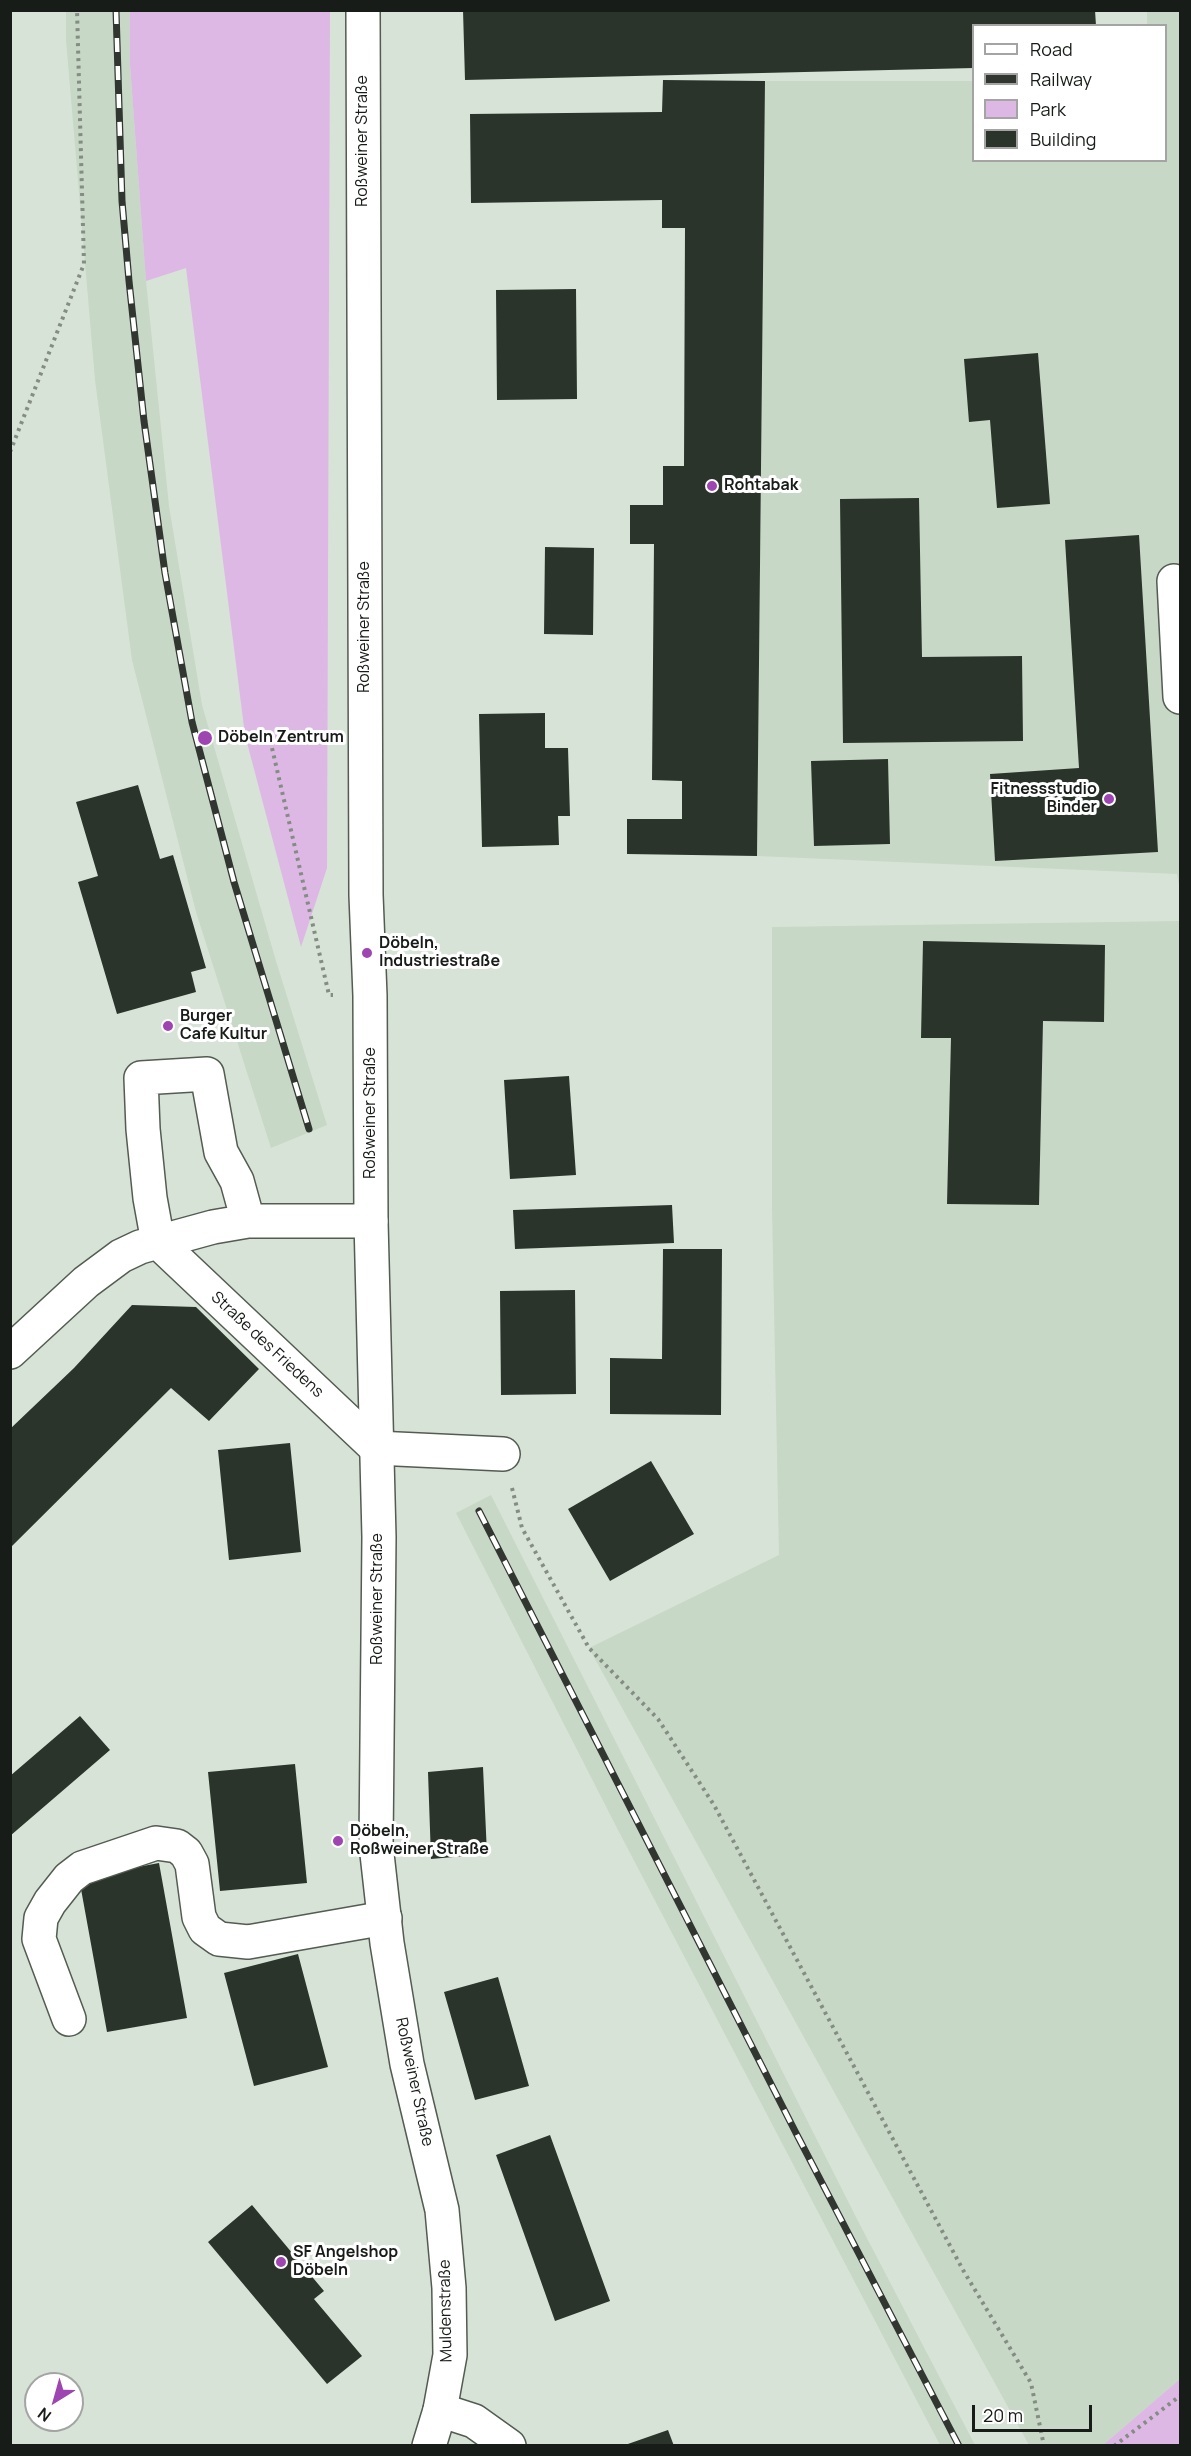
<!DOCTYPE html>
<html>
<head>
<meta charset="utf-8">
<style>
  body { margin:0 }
  #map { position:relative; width:1191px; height:2456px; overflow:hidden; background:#d7e3d7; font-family:Manrope,sans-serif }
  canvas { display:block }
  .frame { position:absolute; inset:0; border:12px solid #181c18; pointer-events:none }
  .legend { position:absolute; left:972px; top:24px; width:195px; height:138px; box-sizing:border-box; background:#fff; border:2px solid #a3a4a3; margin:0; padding:8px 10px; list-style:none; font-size:18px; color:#181c18 }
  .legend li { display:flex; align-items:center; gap:12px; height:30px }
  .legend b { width:30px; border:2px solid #a3a4a3 }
  .north { position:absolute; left:24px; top:2372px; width:60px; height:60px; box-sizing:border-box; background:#fff; border:2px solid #a3a4a3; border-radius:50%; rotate:217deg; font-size:16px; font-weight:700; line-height:24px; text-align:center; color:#181c18 }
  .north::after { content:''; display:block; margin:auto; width:21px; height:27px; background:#9e45b1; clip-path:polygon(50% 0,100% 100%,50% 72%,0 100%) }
  .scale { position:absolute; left:972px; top:2405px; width:120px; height:27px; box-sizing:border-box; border:3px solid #181c18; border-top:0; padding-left:8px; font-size:18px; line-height:21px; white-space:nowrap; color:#181c18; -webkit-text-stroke:4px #fff; paint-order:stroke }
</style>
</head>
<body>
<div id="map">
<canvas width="1191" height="2456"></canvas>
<div class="frame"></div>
<ul class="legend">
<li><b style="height:8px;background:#fff"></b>Road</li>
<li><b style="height:8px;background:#313631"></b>Railway</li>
<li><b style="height:16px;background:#ddb8e4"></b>Park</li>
<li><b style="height:16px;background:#2b342b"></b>Building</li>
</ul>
<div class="north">N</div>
<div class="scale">20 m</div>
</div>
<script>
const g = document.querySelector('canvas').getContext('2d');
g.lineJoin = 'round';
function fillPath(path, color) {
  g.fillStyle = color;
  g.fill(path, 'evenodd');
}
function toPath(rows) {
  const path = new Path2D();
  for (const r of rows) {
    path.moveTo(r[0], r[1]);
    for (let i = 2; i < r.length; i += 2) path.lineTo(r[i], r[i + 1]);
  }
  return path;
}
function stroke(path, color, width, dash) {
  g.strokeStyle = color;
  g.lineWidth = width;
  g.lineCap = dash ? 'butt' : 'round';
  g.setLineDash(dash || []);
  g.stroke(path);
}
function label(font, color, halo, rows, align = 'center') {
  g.font = font + ' Manrope,sans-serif';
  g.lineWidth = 6;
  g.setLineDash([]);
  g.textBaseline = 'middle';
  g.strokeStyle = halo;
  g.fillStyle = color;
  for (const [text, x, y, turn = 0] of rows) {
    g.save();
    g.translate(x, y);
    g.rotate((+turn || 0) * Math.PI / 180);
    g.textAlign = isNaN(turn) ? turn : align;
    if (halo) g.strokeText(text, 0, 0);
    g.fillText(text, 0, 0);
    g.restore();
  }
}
fillPath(toPath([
  [66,11,130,11,130,65,146,281,169,506,202,705,276,961,327,1125,271,1148,196,912,132,660,95,380,66,40],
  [1147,11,1180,11,1180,891,1177,874,757,856,765,81,973,81,974,160,1166,160,1166,26,1147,25],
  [1180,921,1180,2379,1103,2445,1029,2445,589,1648,779,1555,772,1209,772,927],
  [491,1495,858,2221,975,2445,940,2445,618,1830,456,1513]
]), '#c7d8c6');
fillPath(toPath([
  [130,11,330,11,327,868,301,947,245,735,186,268,146,281,130,65],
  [1180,2379,1180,2445,1103,2445]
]), '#ddb8e4');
fillPath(toPath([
  [463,10,1095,10,1096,26,974,26,974,68,465,80],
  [663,80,765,81,757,856,627,854,627,819,682,819,682,781,652,780,654,544,630,544,630,505,663,505,663,466,684,466,685,228,662,228,662,200,471,203,470,114,662,112],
  [576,289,577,399,497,400,496,290],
  [1038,353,1050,504,997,508,990,420,969,422,964,359],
  [919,498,922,657,1022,656,1023,741,843,743,840,499],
  [1139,535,1158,852,995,861,990,774,1079,768,1065,540],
  [545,547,594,548,593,635,544,634],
  [545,713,545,748,568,748,570,816,558,816,559,845,482,847,479,714],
  [888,759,890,844,814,846,811,761],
  [138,785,160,859,173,855,206,968,191,972,196,992,117,1014,78,882,98,876,76,802],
  [923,941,1105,945,1104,1022,1043,1021,1039,1205,947,1204,951,1038,921,1038],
  [569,1076,576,1175,510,1179,504,1080],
  [672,1205,674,1243,515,1249,513,1210],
  [663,1249,722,1249,721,1415,610,1414,610,1358,662,1359],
  [575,1290,576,1394,501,1395,500,1291],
  [132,1305,196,1307,259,1369,209,1421,171,1388,10,1548,10,1429,74,1368],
  [290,1443,301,1552,229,1560,218,1450],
  [651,1461,694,1534,610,1581,568,1509],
  [80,1716,110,1750,10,1836,10,1776],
  [295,1764,307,1883,220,1891,208,1772],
  [483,1767,487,1854,431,1859,428,1772],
  [159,1863,187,2018,107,2032,79,1878],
  [298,1954,328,2067,254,2086,224,1973],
  [498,1977,529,2086,475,2100,444,1992],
  [550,2135,610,2301,555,2321,496,2155],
  [252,2205,324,2291,314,2299,362,2356,327,2384,208,2242],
  [668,2430,674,2446,625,2446,625,2445]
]), '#2b342b');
const minor = toPath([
  [1174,581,1180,697],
  [248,1221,237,1181,221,1152,207,1074,141,1078,143,1129,150,1198,158,1242,376,1448,503,1454],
  [10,1352,86,1282,121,1256,140,1247,213,1227,248,1221,371,1221],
  [69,2019,39,1939,41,1918,50,1902,69,1878,82,1868,156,1843,177,1846,186,1853,192,1864,199,1917,205,1929,219,1939,248,1942,385,1918],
  [440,2410,474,2421,509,2446]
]);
const major = toPath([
  [363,10,366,895,370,996,371,1221,379,1537,376,1845,387,1943,407,2064,442,2210,449,2288,450,2355,440,2410,429,2446]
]);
stroke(minor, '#525c51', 36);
stroke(major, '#525c51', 36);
stroke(toPath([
  [10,452,84,264,77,10],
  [245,735,269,735,329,995,333,995],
  [512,1488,522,1528,589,1648,658,1719,714,1805,963,2270,1031,2383,1044,2446],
  [1114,2446,1180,2396]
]), '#848c84', 4, [3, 4.5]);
stroke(minor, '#fff', 33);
stroke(major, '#fff', 33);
const rail = toPath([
  [116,10,122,201,129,281,144,421,165,573,192,722,234,882,309,1129],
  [479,1511,796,2133,959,2446]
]);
stroke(rail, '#313631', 7);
stroke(rail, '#fff', 4.5, [14]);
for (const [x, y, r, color] of [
  [712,486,6,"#9e45b1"],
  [205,738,8,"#9e45b1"],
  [1109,799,6,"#9e45b1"],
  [367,953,6,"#9e45b1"],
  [168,1026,6,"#9e45b1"],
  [338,1841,6,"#9e45b1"],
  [281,2262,6,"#9e45b1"]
]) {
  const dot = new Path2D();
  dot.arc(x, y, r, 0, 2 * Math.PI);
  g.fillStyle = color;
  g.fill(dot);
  stroke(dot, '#fff', 2);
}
label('16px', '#181c18', '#fff', [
  ["Roßweiner Straße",363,141,-90],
  ["Roßweiner Straße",365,627,-90],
  ["Roßweiner Straße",371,1113,-90],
  ["Straße des Friedens",267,1345,43],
  ["Roßweiner Straße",378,1599,-90],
  ["Roßweiner Straße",414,2082,78],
  ["Muldenstraße",446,2311,-91]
]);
label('bold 16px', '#181c18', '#fff', [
  ["Rohtabak",724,486],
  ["Döbeln Zentrum",218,738],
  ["Fitnessstudio",1097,790,"right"],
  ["Binder",1097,808,"right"],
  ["Döbeln,",379,944],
  ["Industriestraße",379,962],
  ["Burger",180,1017],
  ["Cafe Kultur",180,1035],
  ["Döbeln,",350,1832],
  ["Roßweiner Straße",350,1850],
  ["SF Angelshop",293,2253],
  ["Döbeln",293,2271]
], 'left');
</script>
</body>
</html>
